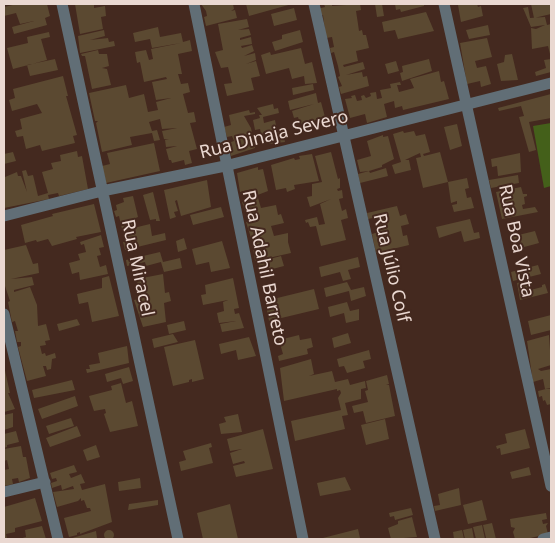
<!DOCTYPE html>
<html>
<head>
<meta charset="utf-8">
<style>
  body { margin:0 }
  #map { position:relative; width:555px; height:543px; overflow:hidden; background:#44291f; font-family:"Noto Sans",sans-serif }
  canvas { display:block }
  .frame { position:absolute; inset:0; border:5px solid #ead8d1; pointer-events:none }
</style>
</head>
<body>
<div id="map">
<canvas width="555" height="543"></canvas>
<div class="frame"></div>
</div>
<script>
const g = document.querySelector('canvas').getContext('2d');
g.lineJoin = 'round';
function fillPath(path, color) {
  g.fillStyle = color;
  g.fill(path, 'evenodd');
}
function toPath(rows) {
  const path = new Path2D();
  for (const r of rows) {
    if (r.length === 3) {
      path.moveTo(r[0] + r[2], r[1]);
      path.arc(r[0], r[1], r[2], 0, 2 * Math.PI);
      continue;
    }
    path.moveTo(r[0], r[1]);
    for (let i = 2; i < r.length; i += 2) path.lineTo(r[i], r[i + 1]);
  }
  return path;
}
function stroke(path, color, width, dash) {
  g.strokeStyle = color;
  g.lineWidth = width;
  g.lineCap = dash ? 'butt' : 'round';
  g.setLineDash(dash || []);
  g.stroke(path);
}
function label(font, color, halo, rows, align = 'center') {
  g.font = font + ' "Noto Sans",sans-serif';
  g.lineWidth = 4;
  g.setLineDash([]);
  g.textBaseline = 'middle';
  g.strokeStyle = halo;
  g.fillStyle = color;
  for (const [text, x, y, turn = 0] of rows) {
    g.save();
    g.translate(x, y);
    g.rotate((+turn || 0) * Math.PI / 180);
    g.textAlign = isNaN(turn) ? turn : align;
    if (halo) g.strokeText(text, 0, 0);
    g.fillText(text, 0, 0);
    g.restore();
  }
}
fillPath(toPath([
  [551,123,551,186,544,188,533,126]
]), '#44601a');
fillPath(toPath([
  [17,4,47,4,50,16,45,18,47,25,14,34,12,27,34,21,20,24,16,13,4,16,4,7],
  [75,4,94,4,94,8,105,6,106,16,101,17,103,29,80,34],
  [201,4,233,4,234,9,231,11,235,10,237,18,206,26,204,17,207,16,206,11],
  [246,4,292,4,249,16],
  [324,4,332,4,332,6,360,4,361,10,356,11,358,24,359,31,362,30,363,35,366,35,369,48,356,51,358,61,343,65,344,67,363,62,365,69,346,75,362,72,363,77,367,76,369,86,341,94,339,87,342,86,338,77,340,76,338,66,334,52,331,53,330,48,334,47,332,37,326,38,323,15,319,16,317,9,325,7],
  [375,4,382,4,384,16,377,17],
  [395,4,424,4,424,6,401,12,400,9,396,10],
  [477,4,478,7,481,6,483,16,461,22,458,5],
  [531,4,551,4,551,14,534,18],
  [528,7,530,18,545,17,547,25,551,24,551,58,548,46,532,49,531,28,536,29,545,25,531,27,523,8],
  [294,8,297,20,274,26,271,14],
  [426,12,434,31,398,39,395,30,384,32,382,22],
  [247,19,249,27,238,30,249,29,251,35,240,38,240,40,251,37,252,44,241,46,242,48,252,45,254,51,244,56,255,53,256,60,246,64,256,61,260,76,251,78,254,90,227,96,224,84,232,83,228,67,221,68,215,52,223,50,218,24],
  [488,25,490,35,469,39,466,30],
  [158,27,160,37,181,33,183,42,190,40,192,51,178,54,182,74,178,74,181,84,188,83,190,92,183,94,188,113,194,112,196,122,190,123,197,149,189,151,192,163,185,165,184,160,172,163,171,160,169,160,166,149,177,146,166,147,165,140,169,140,164,139,162,131,177,128,162,129,160,119,149,122,152,131,157,130,160,140,154,141,152,133,130,137,132,145,102,152,96,123,98,121,95,121,89,93,126,85,129,98,144,94,148,112,158,110,156,102,171,98,156,100,152,82,167,79,166,77,144,82,140,62,137,63,135,52,146,50,149,60,153,59,151,49,181,43,152,48,150,39,135,42,133,33],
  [104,30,105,36,90,40,108,38,109,42,114,41,115,46,80,53,78,36],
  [300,30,303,42,275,51,272,42,282,39,282,35],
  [49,32,50,37,41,39,47,60,13,69,7,48,28,43,27,37],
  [487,38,492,57,475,61,477,68,486,66,491,84,481,87,480,81,467,84,460,43],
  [301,48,305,64,312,62,317,83,305,84,304,76,292,79,289,68,266,74,261,55,270,52,271,55],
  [98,50,99,54,107,54,109,66,102,68,107,69,111,85,92,89,85,56,82,56,81,54],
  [512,54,518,80,501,81,497,64,504,62,505,55],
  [55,59,58,70,30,76,27,65],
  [429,59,432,71,402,81,400,73,403,72,402,66],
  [551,59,551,72,536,76,535,72,546,68,544,60],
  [396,61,399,71,388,74,385,64],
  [439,71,441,82,444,81,449,99,403,110,402,106,395,108,394,101,384,104,387,117,367,123,365,114,350,118,345,99,352,98,351,96,355,95,357,101,362,100,361,96,364,95,366,98,371,96,370,93,376,92,377,99,382,98,380,90,391,88,390,84,400,82,401,85,397,85,399,92,414,88,410,79],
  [63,76,68,96,66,96,77,135,73,136,75,143,42,151,40,145,26,149,23,136,17,137,15,131,22,129,20,119,42,113,37,104,12,111,9,100,15,98,13,89],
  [313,84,314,90,293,95,292,88],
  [316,93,318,103,321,102,325,117,315,120,316,126,308,128,307,122,300,124,298,117,294,118,292,111,314,104,290,110,288,101],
  [551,94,551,118,529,122,536,150,529,152,519,117,524,116,521,106,499,111,498,108],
  [273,104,274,109,278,108,279,113,263,117,264,123,275,120,277,131,282,129,285,142,269,144,267,136,262,137,260,129,255,130,253,120,260,118,259,115,262,115,257,108],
  [249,110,250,113,255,112,255,114,244,116,251,128,255,148,231,156,228,143,234,141,232,136,227,137,224,127,231,125,229,115],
  [457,124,462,146,450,150,444,127],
  [403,131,404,133,414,131,416,136,425,134,430,152,423,154,424,156,440,152,448,182,423,188,416,158,421,157,420,153,405,160,409,160,411,170,395,174,392,165,401,162,393,134],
  [383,135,383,137,388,136,394,159,382,165,382,167,369,171,370,173,386,168,388,176,360,183,358,174,369,171,360,172,357,160,371,156,367,141],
  [154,143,160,171,106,183,102,166,110,164,107,153],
  [77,151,78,157,82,156,88,189,59,196,58,193,48,195,49,199,4,208,5,177,17,172,18,176,21,176,27,192,22,171,26,170,28,176,33,175,38,196,48,193,42,172,53,169,51,163,61,161,60,155],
  [13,152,16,161,4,164,4,154],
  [331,152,338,179,340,178,340,188,337,189,338,191,342,190,343,198,339,199,342,211,346,209,348,218,341,220,346,240,321,246,316,226,310,227,308,222,306,223,305,220,317,217,319,225,325,224,320,204,331,199,310,207,307,197,312,196,312,184,322,182,315,156],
  [520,153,521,172,498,176,497,166,492,167,491,159],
  [312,154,319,181,294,185,295,189,287,192,286,188,276,190,271,165,294,158,295,160,300,159,299,156],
  [258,167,258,170,263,169,268,191,255,196,252,189,240,192,237,173],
  [518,175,519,183,491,188,489,180],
  [467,178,469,188,465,189,467,198,471,197,474,208,454,212,452,205,457,204,457,201,451,203,448,182],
  [207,180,211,207,181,216,177,200,175,201,178,211,174,212,176,217,170,219,164,190],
  [521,187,523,194,527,194,527,196,524,197,525,204,522,205,523,209,535,207,538,212,502,219,496,192],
  [153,192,160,221,156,221,156,219,150,220,143,195],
  [133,196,138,217,133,219,135,226,122,229,119,216,116,217,114,211,117,210,116,205,124,202,123,198],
  [258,198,261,208,276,205,278,215,281,214,284,223,271,226,274,236,288,233,288,242,291,253,255,261,252,241,246,222,254,221,251,211,245,212,242,202],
  [94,204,101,232,76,237,77,239,52,246,48,239,37,242,36,240,25,243,21,225,53,216,52,214],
  [397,206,400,216,406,214,409,224,401,226,403,236,407,235,409,245,376,253,372,234,378,232,376,222,378,221,377,217,368,219,367,213],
  [221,207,224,217,193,225,190,215],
  [470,219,474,233,479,232,480,238,464,242,461,231,439,238,436,227],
  [150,224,152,236,165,233,166,240,125,250,123,242,128,241,125,230],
  [535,231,539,243,513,250,510,237],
  [101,235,104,247,99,248,101,255,97,256,100,267,106,265,108,274,80,280,79,272,72,274,69,263,80,260,78,254,86,252,84,244,81,245,80,242],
  [184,238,187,249,178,252,176,241],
  [222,241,230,268,211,272,209,262,196,265,192,249],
  [26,245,33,264,38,263,39,273,11,279,32,277,34,285,14,290,14,292,30,287,37,305,38,326,46,324,50,340,45,341,46,345,40,346,42,354,45,353,46,356,55,353,56,358,52,359,51,369,47,370,46,366,43,366,46,376,27,381,18,347,21,346,21,342,17,342,15,331,18,331,15,321,12,322,8,302,10,301,4,283,4,250],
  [160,252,163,262,180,258,182,268,164,272,161,262,146,266,145,262,127,266,126,260],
  [281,256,284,266,261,272,258,262],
  [358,257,360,267,348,270,351,279,343,281,340,272,321,277,319,267],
  [538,265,541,274,513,281,511,272],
  [163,274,165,293,169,292,171,301,164,303,166,322,143,327,134,300,139,299,137,279],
  [109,276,119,316,92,322,88,302,79,304,77,294,102,288,102,278],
  [233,278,239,308,234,309,235,314,239,313,244,328,222,332,220,324,236,321,219,323,217,313,224,311,223,302,228,300,203,305,201,295,206,294,205,285],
  [527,281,528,286,531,285,532,287,526,289,527,291,542,287,542,285,545,284,548,293,520,300,517,283],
  [347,282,351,290,364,287,366,296,351,301,349,291,326,297,324,288],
  [314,289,319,309,269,321,265,301],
  [347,302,350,311,359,309,359,320,346,323,344,313,330,317,328,307],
  [551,315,551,330,531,335,528,321],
  [77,319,80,325,59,331,57,324],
  [184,321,186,330,169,334,167,325],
  [348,333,351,343,334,348,332,338],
  [173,334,178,342,154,348,152,339],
  [299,335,300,340,311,338,313,347,307,349,308,354,279,361,278,356,283,354,279,340],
  [549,335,551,365,538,369,541,371,551,369,551,388,545,389,543,379,533,382,527,341],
  [249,337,256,356,238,360,236,350,221,354,219,344],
  [195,340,204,379,192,382,192,379,189,380,189,382,173,386,164,347],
  [127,346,129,363,87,373,86,369,90,369,89,365,100,363,98,353],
  [369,350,371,359,363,361,365,368,347,373,344,366,339,367,337,359],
  [311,359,314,374,309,376,332,371,335,382,348,379,350,385,365,381,366,388,361,389,361,399,345,403,348,415,342,416,345,429,295,441,291,421,341,410,338,398,341,393,340,390,337,391,337,389,284,401,280,368],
  [4,366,10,393,8,393,15,409,4,412],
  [129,367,133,381,123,384,121,378,107,382,105,374],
  [387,375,389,384,386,384,389,385,395,416,366,423,363,411,354,413,352,406,368,402,365,391,368,390,366,381],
  [72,380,75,390,34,398,32,390],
  [121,383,126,403,132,401,138,426,110,432,104,414,106,413,105,409,94,411,89,396,112,390,111,386],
  [546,389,551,389,551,404,547,405,545,400,543,401,542,396,539,397,538,391],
  [75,396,78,406,42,419,38,409],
  [13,413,13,427,4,430,4,415],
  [238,414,242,432,221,434,219,424,226,422,224,417],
  [71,418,74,426,49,434,46,426],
  [385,419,389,439,366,445,361,425],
  [77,426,81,436,50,447,46,438],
  [263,429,273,469,236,477,233,466,245,463,244,461,233,464,230,453,242,449,230,451,227,439],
  [525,429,530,448,501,455,500,448,497,449,496,446,507,443,505,434],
  [16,431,19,442,7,445,7,447,4,448,4,434],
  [211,443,212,447,209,448,213,463,181,471,179,462,186,460,183,451],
  [96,445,100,457,87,461,83,450],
  [21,446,23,457,26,457,30,478,19,482,18,478,12,479,13,484,4,486,4,470,9,469,7,460,4,461,4,449],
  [74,465,77,472,69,474,71,478,81,474,85,483,80,484,82,490,105,484,112,522,80,534,80,532,77,533,77,535,69,537,64,518,91,511,90,508,87,508,84,500,81,501,81,498,78,501,57,507,53,492,74,489,73,486,62,490,61,485,52,488,51,483,57,481,56,478,52,479,50,473],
  [529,467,531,475,512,479,510,472],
  [345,477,351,490,320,496,317,483],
  [140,478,141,488,119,491,118,482],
  [459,488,461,505,435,511,434,506,440,505,438,494],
  [35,498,42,521,15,528,15,532,6,534,7,539,4,539,4,507],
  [158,500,158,505,128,510,129,504],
  [482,500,487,520,468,524,463,505],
  [230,504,238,539,203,539,197,513],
  [411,508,413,515,395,520,394,516,390,517,389,513],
  [546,513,547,519,542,520,543,524,548,523,546,526,548,534,526,539,515,539,513,532,515,528,511,527,510,519],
  [412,517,417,537,391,539,388,528,398,524,398,521],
  [492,523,496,539,486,538,483,525],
  [482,525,485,539,476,539,473,527],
  [42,526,46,539,19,539,26,537,25,530],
  [472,528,474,539,465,539,463,530],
  [358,529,360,538,319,539],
  [462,530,464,539,454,539,453,532],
  [109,535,5],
  [96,531,97,538,94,539,69,539]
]), '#5b4931');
stroke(toPath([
  [62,4,178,539],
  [194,4,303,539],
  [314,4,435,539],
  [444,4,551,486],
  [4,216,102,191,225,166,551,83],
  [4,314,58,539],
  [4,492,45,482],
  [543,539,551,537]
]), '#616e76', 11);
label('18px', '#ead8d1', '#44291f', [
  ["Rua Dinaja Severo",274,135,-14],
  ["Rua Boa Vista",516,241,78],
  ["Rua Miracel",137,268,78],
  ["Rua Adahil Barreto",264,268,78],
  ["Rua Júlio Colf",391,268,77]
]);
</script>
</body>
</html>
